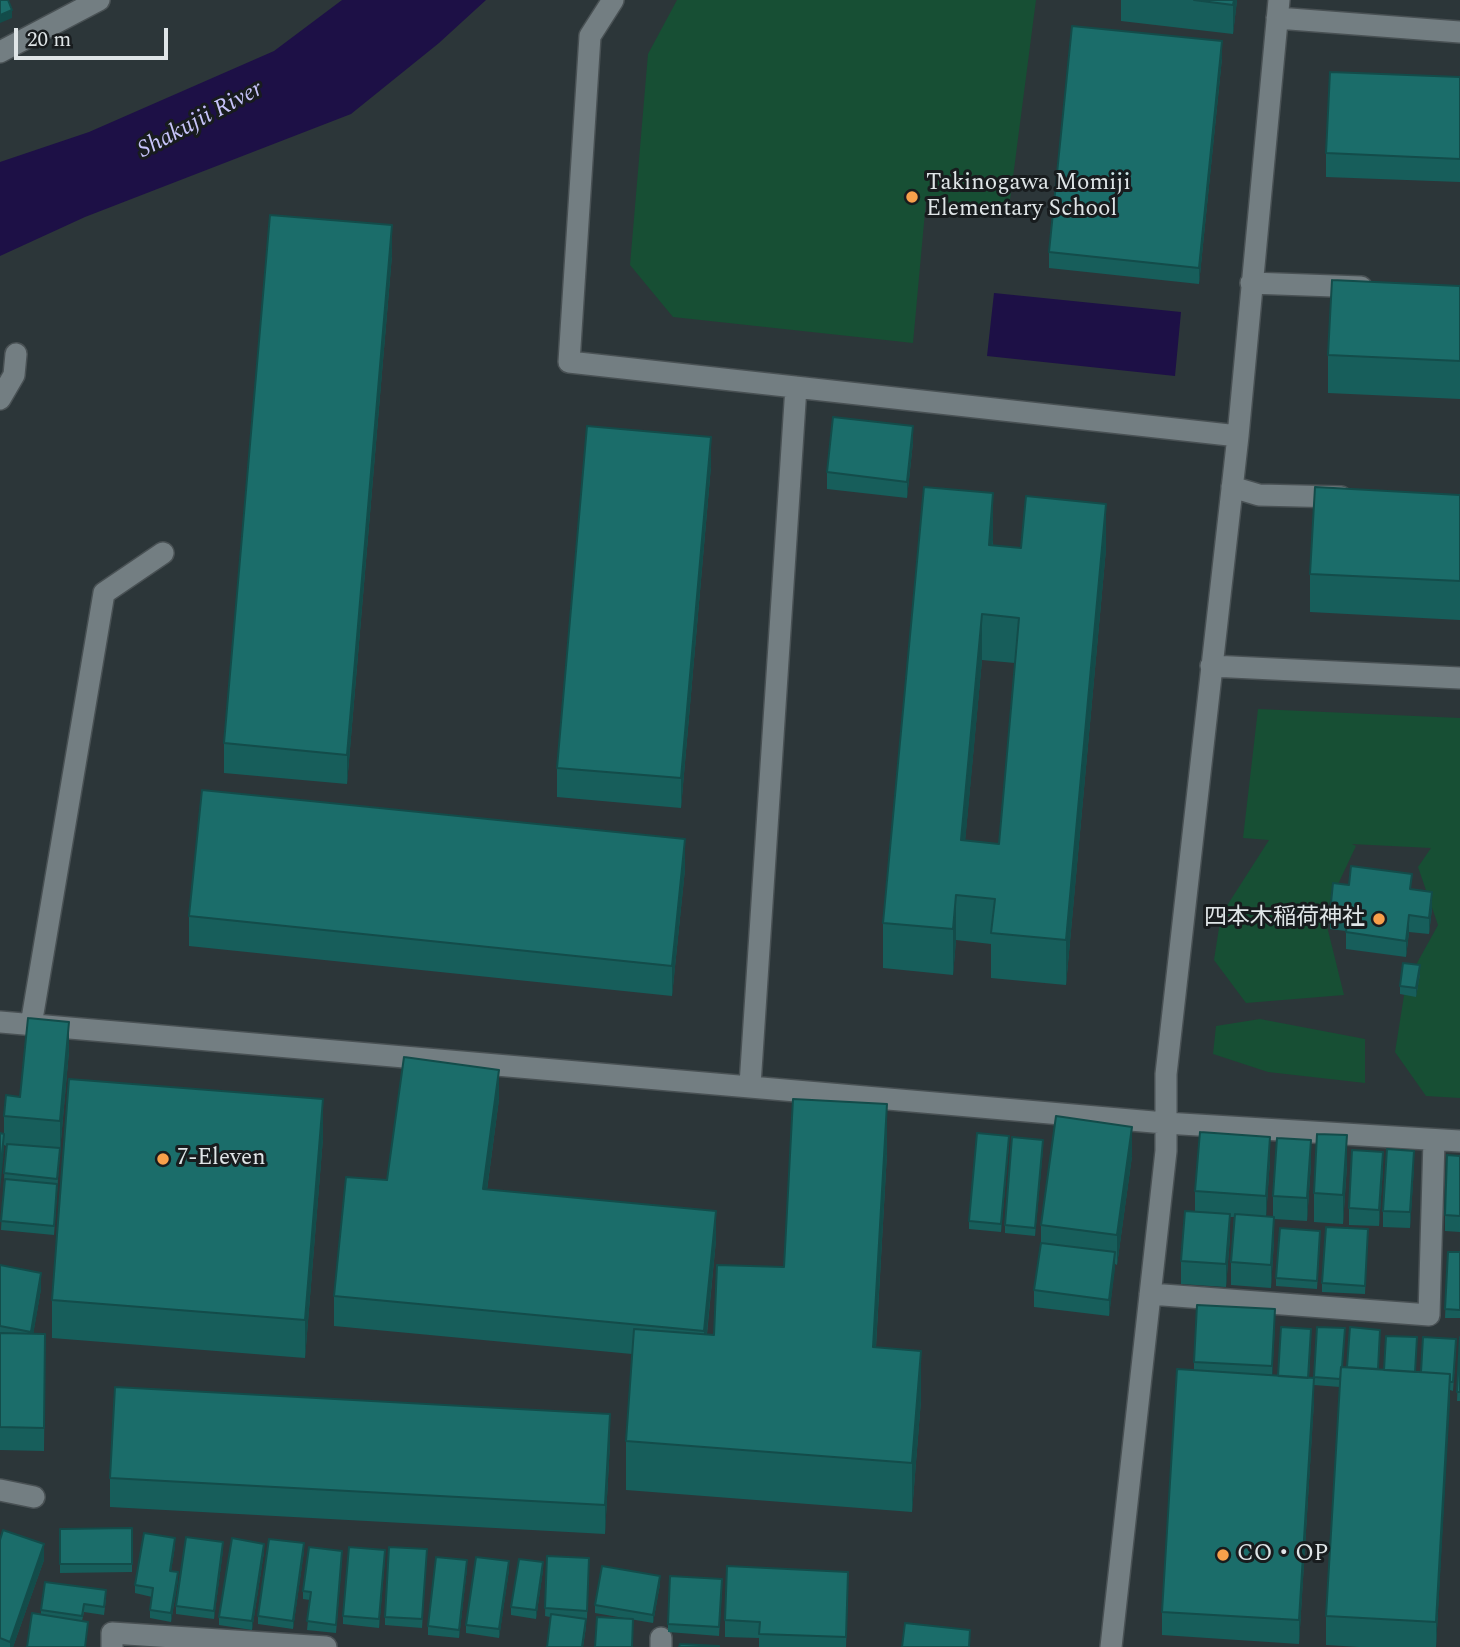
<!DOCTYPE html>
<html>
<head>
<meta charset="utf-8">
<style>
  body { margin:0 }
  #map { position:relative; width:1460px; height:1647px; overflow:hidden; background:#2c3639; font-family:Spectral,serif }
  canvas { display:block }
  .scale { position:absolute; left:14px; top:28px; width:154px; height:32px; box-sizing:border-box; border:4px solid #dfe5e7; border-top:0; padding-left:9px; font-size:21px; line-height:24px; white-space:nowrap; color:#dfe5e7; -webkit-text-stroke:5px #181c1e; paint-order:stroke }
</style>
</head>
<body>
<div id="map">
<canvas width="1460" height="1647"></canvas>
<div class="scale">20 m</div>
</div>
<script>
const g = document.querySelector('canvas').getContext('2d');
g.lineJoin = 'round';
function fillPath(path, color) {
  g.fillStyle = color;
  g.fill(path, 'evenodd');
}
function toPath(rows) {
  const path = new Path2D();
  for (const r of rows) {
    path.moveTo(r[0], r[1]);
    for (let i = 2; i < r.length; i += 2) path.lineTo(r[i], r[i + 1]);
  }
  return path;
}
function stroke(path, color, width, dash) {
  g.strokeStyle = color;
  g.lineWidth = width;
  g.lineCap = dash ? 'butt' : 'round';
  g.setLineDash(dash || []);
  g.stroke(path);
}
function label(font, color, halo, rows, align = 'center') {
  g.font = font + ' Spectral,"Noto Sans JP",serif';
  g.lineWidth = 6;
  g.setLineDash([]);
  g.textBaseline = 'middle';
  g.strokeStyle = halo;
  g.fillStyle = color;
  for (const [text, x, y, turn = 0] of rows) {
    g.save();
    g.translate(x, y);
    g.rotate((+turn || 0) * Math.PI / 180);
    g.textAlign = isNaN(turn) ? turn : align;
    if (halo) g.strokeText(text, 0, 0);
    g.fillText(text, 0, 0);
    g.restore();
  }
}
fillPath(toPath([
  [677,0,1036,0,1009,208,926,201,913,343,673,317,630,265,648,54],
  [1258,709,1460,718,1460,1098,1426,1096,1395,1052,1406,983,1438,925,1418,867,1431,848,1352,844,1356,846,1324,914,1344,995,1246,1003,1214,960,1221,915,1269,840,1243,838],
  [1260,1019,1365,1039,1365,1083,1268,1072,1213,1054,1216,1026]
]), '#174f34');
fillPath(toPath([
  [342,0,486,0,439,43,351,114,85,217,0,256,0,162,89,132,274,51],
  [994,293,1181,312,1175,376,987,356]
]), '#1d1046');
const minor = toPath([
  [613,0,590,36,569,362,1238,436],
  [1277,18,1460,32],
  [0,52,99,0],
  [1251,283,1361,287],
  [0,399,14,375,16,354],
  [1232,487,1259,495,1341,497],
  [1211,666,1460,678],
  [0,1022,1165,1123,1460,1141],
  [31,1025,104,593,163,553],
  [750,1085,796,387],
  [1150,1294,1429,1315,1434,1140],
  [0,1490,34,1497],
  [112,1647,112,1633,326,1647],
  [661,1647,661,1638],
  [1111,1647,1166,1151,1166,1074,1238,436,1279,0]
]);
stroke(minor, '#495154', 24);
stroke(minor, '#737e82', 21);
fillPath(toPath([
  [1121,0,1237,0,1233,34,1121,21],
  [1222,58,1199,284,1049,268,1049,252],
  [1460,77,1460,182,1326,177,1326,153],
  [392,255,347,784,224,773,224,743],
  [1460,286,1460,399,1328,393,1328,355],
  [913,442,907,498,827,489,827,472],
  [711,466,681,808,557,797,557,768],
  [1460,495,1460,620,1310,612,1310,574],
  [993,539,993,546,1021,548,1106,549,1066,985,991,978,991,944,956,940,953,975,883,968,883,923],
  [982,660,1015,663,999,844,965,841],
  [685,869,672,996,189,946,189,916],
  [1349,885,1412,889,1432,908,1429,934,1409,932,1406,957,1346,949,1346,931,1330,929,1330,913],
  [1420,974,1416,997,1400,994,1400,986],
  [69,1051,60,1151,54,1235,1,1230,6,1146,4,1145,4,1150,4,1116,20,1097],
  [499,1099,487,1190,716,1240,707,1334,714,1335,784,1267,887,1153,876,1347,921,1400,912,1512,626,1490,626,1441,632,1354,334,1326,334,1296,387,1180],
  [323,1138,305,1358,52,1338,52,1300],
  [1009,1144,1001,1232,969,1229,969,1221],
  [1043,1148,1035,1236,1005,1233,1005,1225],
  [1132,1156,1117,1265,1115,1264,1109,1316,1034,1307,1034,1290,1041,1243,1041,1225],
  [1460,1156,1460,1232,1445,1231,1445,1215],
  [1270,1160,1266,1216,1273,1217,1273,1196,1311,1163,1307,1221,1274,1219,1274,1240,1271,1288,1231,1285,1231,1262,1234,1217,1230,1217,1230,1237,1226,1287,1181,1284,1181,1261,1195,1212,1195,1191],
  [1347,1165,1343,1224,1314,1222,1314,1193],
  [1414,1167,1410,1228,1383,1227,1383,1211],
  [1383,1168,1379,1226,1349,1225,1349,1208],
  [1368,1229,1365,1294,1322,1292,1322,1283],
  [1320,1240,1317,1289,1276,1286,1276,1278],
  [1448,1252,1460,1252,1460,1318,1445,1318],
  [0,1265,41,1289,33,1334,45,1358,44,1451,0,1450],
  [1275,1325,1272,1375,1278,1376,1311,1337,1309,1378,1314,1401,1299,1644,1162,1635,1162,1612,1194,1370,1194,1362],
  [1460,1337,1460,1401,1457,1401],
  [1456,1348,1453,1391,1450,1390,1436,1647,1359,1647,1326,1645,1326,1616,1340,1387,1314,1385,1314,1377,1343,1367,1421,1372],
  [610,1443,605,1534,110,1507,110,1478],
  [132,1528,132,1572,60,1573,60,1529],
  [0,1540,44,1560,13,1647,0,1647],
  [175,1546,171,1571,178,1580,171,1622,150,1618,150,1610,152,1597,135,1593,135,1585],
  [427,1549,422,1628,385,1625,385,1617],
  [223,1550,214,1619,176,1614,176,1606],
  [304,1551,293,1629,258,1624,258,1616],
  [264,1552,252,1630,219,1625,219,1617],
  [547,1556,589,1558,587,1619,584,1619,586,1627,583,1647,547,1647,550,1617,545,1616],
  [385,1558,379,1628,343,1624,343,1616],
  [342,1559,336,1633,307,1630,310,1600,303,1599,303,1591],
  [467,1568,459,1638,428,1635,428,1626],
  [509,1570,499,1638,466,1633,466,1625],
  [543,1570,536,1619,511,1615,511,1607],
  [660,1584,653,1623,595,1613,595,1605],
  [722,1588,719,1636,668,1632,668,1624],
  [848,1588,846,1647,759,1647,759,1638,725,1637,725,1620],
  [106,1599,104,1615,84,1612,82,1621,88,1630,41,1614,41,1610]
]), '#175e5b');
fillPath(toPath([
  [1234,0,1237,0,1233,34,1233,5],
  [12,10,12,18,0,23,0,15],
  [1222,41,1222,58,1199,284,1199,268],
  [392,225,392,255,347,784,347,755],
  [913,426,913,442,907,498,907,482],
  [711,437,711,466,681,808,681,778],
  [993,493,993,539,989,591,989,545],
  [1106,504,1106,549,1066,985,1066,940],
  [982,614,982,660,961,886,961,840],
  [685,839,685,869,672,996,672,966],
  [1432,892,1432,908,1429,934,1429,918],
  [956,895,956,940,953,975,953,929],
  [1409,915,1409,932,1406,957,1406,941],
  [1420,965,1420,974,1416,997,1416,988],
  [69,1022,69,1051,60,1151,60,1121],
  [499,1070,499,1099,483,1219,483,1189],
  [323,1099,323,1138,305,1358,305,1320],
  [887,1104,887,1153,873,1396,873,1347],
  [1132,1127,1132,1156,1117,1265,1117,1235],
  [4,1134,4,1150,0,1190,0,1173],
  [1347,1135,1347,1165,1343,1224,1343,1195],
  [1009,1136,1009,1144,1001,1232,1001,1224],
  [1270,1137,1270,1160,1266,1219,1266,1196],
  [1043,1140,1043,1148,1035,1236,1035,1228],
  [1311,1140,1311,1163,1307,1221,1307,1198],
  [1414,1151,1414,1167,1410,1228,1410,1212],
  [1383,1152,1383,1168,1379,1226,1379,1210],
  [716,1211,716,1240,704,1361,704,1331],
  [1230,1214,1230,1237,1226,1287,1226,1264],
  [1274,1217,1274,1240,1271,1288,1271,1265],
  [1115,1252,1115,1269,1109,1316,1109,1300],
  [41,1273,41,1289,31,1348,31,1332],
  [1275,1309,1275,1325,1272,1382,1272,1366],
  [921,1351,921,1400,912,1512,912,1463],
  [1450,1374,1450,1403,1436,1647,1436,1622],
  [1314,1378,1314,1401,1299,1644,1299,1620],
  [610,1414,610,1443,605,1534,605,1505],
  [175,1538,175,1546,170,1579,170,1571],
  [223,1542,223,1550,214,1619,214,1611],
  [304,1543,304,1551,293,1629,293,1621],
  [44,1544,44,1560,13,1647,10,1647,10,1642],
  [264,1544,264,1552,252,1630,252,1621],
  [385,1550,385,1558,379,1628,379,1619],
  [467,1560,467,1568,459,1638,459,1630],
  [509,1561,509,1570,499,1638,499,1629],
  [543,1562,543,1570,536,1619,536,1610],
  [178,1572,178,1580,171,1622,171,1613],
  [660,1576,660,1584,653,1623,653,1615]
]), '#134c4a');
const building = toPath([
  [0,0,8,0,12,10,0,15,0,0],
  [1194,0,1234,0,1233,5,1194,0],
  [1072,26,1222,41,1199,268,1049,252,1072,26],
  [1330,72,1460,77,1460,159,1326,153,1330,72],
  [270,215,392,225,347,755,224,743,270,215],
  [1332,280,1460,286,1460,361,1328,355,1332,280],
  [833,417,913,426,907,482,827,472,833,417],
  [587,426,711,437,681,778,557,768,587,426],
  [924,487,993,493,989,545,1021,548,1026,496,1106,504,1066,940,991,933,995,899,956,895,953,929,883,923,924,487],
  [982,614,1019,618,999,844,961,840,982,614],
  [1315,487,1460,495,1460,581,1310,574,1315,487],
  [202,790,685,839,672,966,189,916,202,790],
  [1351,866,1412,874,1410,889,1432,892,1429,918,1409,915,1406,941,1346,932,1348,915,1330,913,1333,883,1349,885,1351,866],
  [1403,963,1420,965,1416,988,1400,986,1403,963],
  [28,1018,69,1022,60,1121,4,1116,6,1095,20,1097,28,1018],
  [404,1057,499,1070,483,1189,716,1211,704,1331,334,1296,346,1177,387,1180,404,1057],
  [69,1079,323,1099,305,1320,52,1300,69,1079],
  [793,1099,887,1104,873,1347,921,1351,912,1463,626,1441,634,1329,714,1335,717,1265,784,1267,793,1099],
  [1056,1116,1132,1127,1117,1235,1041,1225,1056,1116],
  [1200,1132,1270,1137,1266,1196,1195,1191,1200,1132],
  [0,1133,4,1134,0,1173,0,1133],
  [977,1133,1009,1136,1001,1224,969,1221,977,1133],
  [1317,1134,1347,1135,1343,1195,1314,1193,1317,1134],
  [1012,1137,1043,1140,1035,1228,1005,1225,1012,1137],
  [1277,1138,1311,1140,1307,1198,1273,1196,1277,1138],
  [7,1144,60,1148,57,1179,4,1173,7,1144],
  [1387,1149,1414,1151,1410,1212,1383,1211,1387,1149],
  [1352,1150,1383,1152,1379,1210,1349,1208,1352,1150],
  [1447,1155,1460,1156,1460,1216,1445,1215,1447,1155],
  [5,1179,57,1184,54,1226,1,1221,5,1179],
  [1185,1211,1230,1214,1226,1264,1181,1261,1185,1211],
  [1235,1214,1274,1217,1271,1265,1231,1262,1235,1214],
  [1326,1227,1368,1229,1365,1286,1322,1283,1326,1227],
  [1280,1228,1320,1231,1317,1281,1276,1278,1280,1228],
  [1041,1243,1115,1252,1109,1300,1034,1290,1041,1243],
  [1448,1252,1460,1252,1460,1310,1445,1309,1448,1252],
  [0,1265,41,1273,31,1332,0,1326,0,1265],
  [1197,1305,1275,1309,1272,1366,1194,1362,1197,1305],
  [1281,1327,1311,1329,1308,1378,1278,1376,1281,1327],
  [1317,1327,1345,1328,1342,1367,1341,1367,1340,1379,1314,1377,1317,1327],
  [1350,1327,1380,1330,1378,1369,1347,1367,1350,1327],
  [0,1333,45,1334,44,1428,0,1427,0,1333],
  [1386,1336,1417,1337,1415,1372,1384,1370,1386,1336],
  [1423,1337,1456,1339,1453,1382,1450,1382,1450,1374,1421,1372,1423,1337],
  [1460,1337,1460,1392,1457,1392,1460,1337],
  [1341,1367,1450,1374,1436,1622,1326,1616,1341,1367],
  [1177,1369,1314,1378,1299,1620,1162,1612,1177,1369],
  [115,1387,610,1414,605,1505,110,1478,115,1387],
  [132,1528,132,1564,60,1564,60,1529,132,1528],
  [3,1530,44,1544,10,1642,0,1638,0,1540,3,1530],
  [144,1533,175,1538,170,1571,178,1572,171,1613,150,1610,153,1588,135,1585,144,1533],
  [186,1537,223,1542,214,1611,176,1606,186,1537],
  [232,1538,264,1544,252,1621,219,1617,232,1538],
  [269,1539,304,1543,293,1621,258,1616,269,1539],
  [309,1547,342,1551,336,1625,307,1621,311,1592,303,1591,309,1547],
  [349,1547,385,1550,379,1619,343,1616,349,1547],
  [389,1547,427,1549,422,1619,385,1617,389,1547],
  [547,1556,589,1558,587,1611,545,1608,547,1556],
  [436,1557,467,1560,459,1630,428,1626,436,1557],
  [476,1557,509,1561,499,1629,466,1625,476,1557],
  [519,1559,543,1562,536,1610,511,1607,519,1559],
  [602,1566,660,1576,653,1615,595,1605,602,1566],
  [727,1566,848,1572,846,1637,759,1634,760,1622,725,1620,727,1566],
  [670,1576,722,1579,719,1627,668,1624,670,1576],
  [45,1582,106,1590,104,1607,84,1604,82,1616,41,1610,45,1582],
  [32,1613,88,1622,85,1647,27,1647,32,1613],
  [551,1614,586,1619,582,1647,547,1647,551,1614],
  [597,1617,633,1619,632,1647,595,1647,597,1617],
  [905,1623,970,1630,969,1647,902,1647,905,1623],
  [680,1644,719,1646,719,1647,679,1647,680,1644]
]);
fillPath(building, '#1b6d6a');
stroke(building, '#134c4a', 2);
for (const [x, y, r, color] of [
  [912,197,7,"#f8a04b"],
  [1379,919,7,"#f8a04b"],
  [163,1159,7,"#f8a04b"],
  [1223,1555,7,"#f8a04b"]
]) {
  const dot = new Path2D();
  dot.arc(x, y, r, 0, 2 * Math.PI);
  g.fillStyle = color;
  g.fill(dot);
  stroke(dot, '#181c1e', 2.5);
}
label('23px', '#dfe5e7', '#181c1e', [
  ["Takinogawa Momiji",926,184],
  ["Elementary School",926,210],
  ["四本木稲荷神社",1365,919,"right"],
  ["7-Eleven",177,1159],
  ["CO・OP",1237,1555]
], 'left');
label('italic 24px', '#c6c3f8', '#181c1e', [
  ["Shakujii River",201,121,-28]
]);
</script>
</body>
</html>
